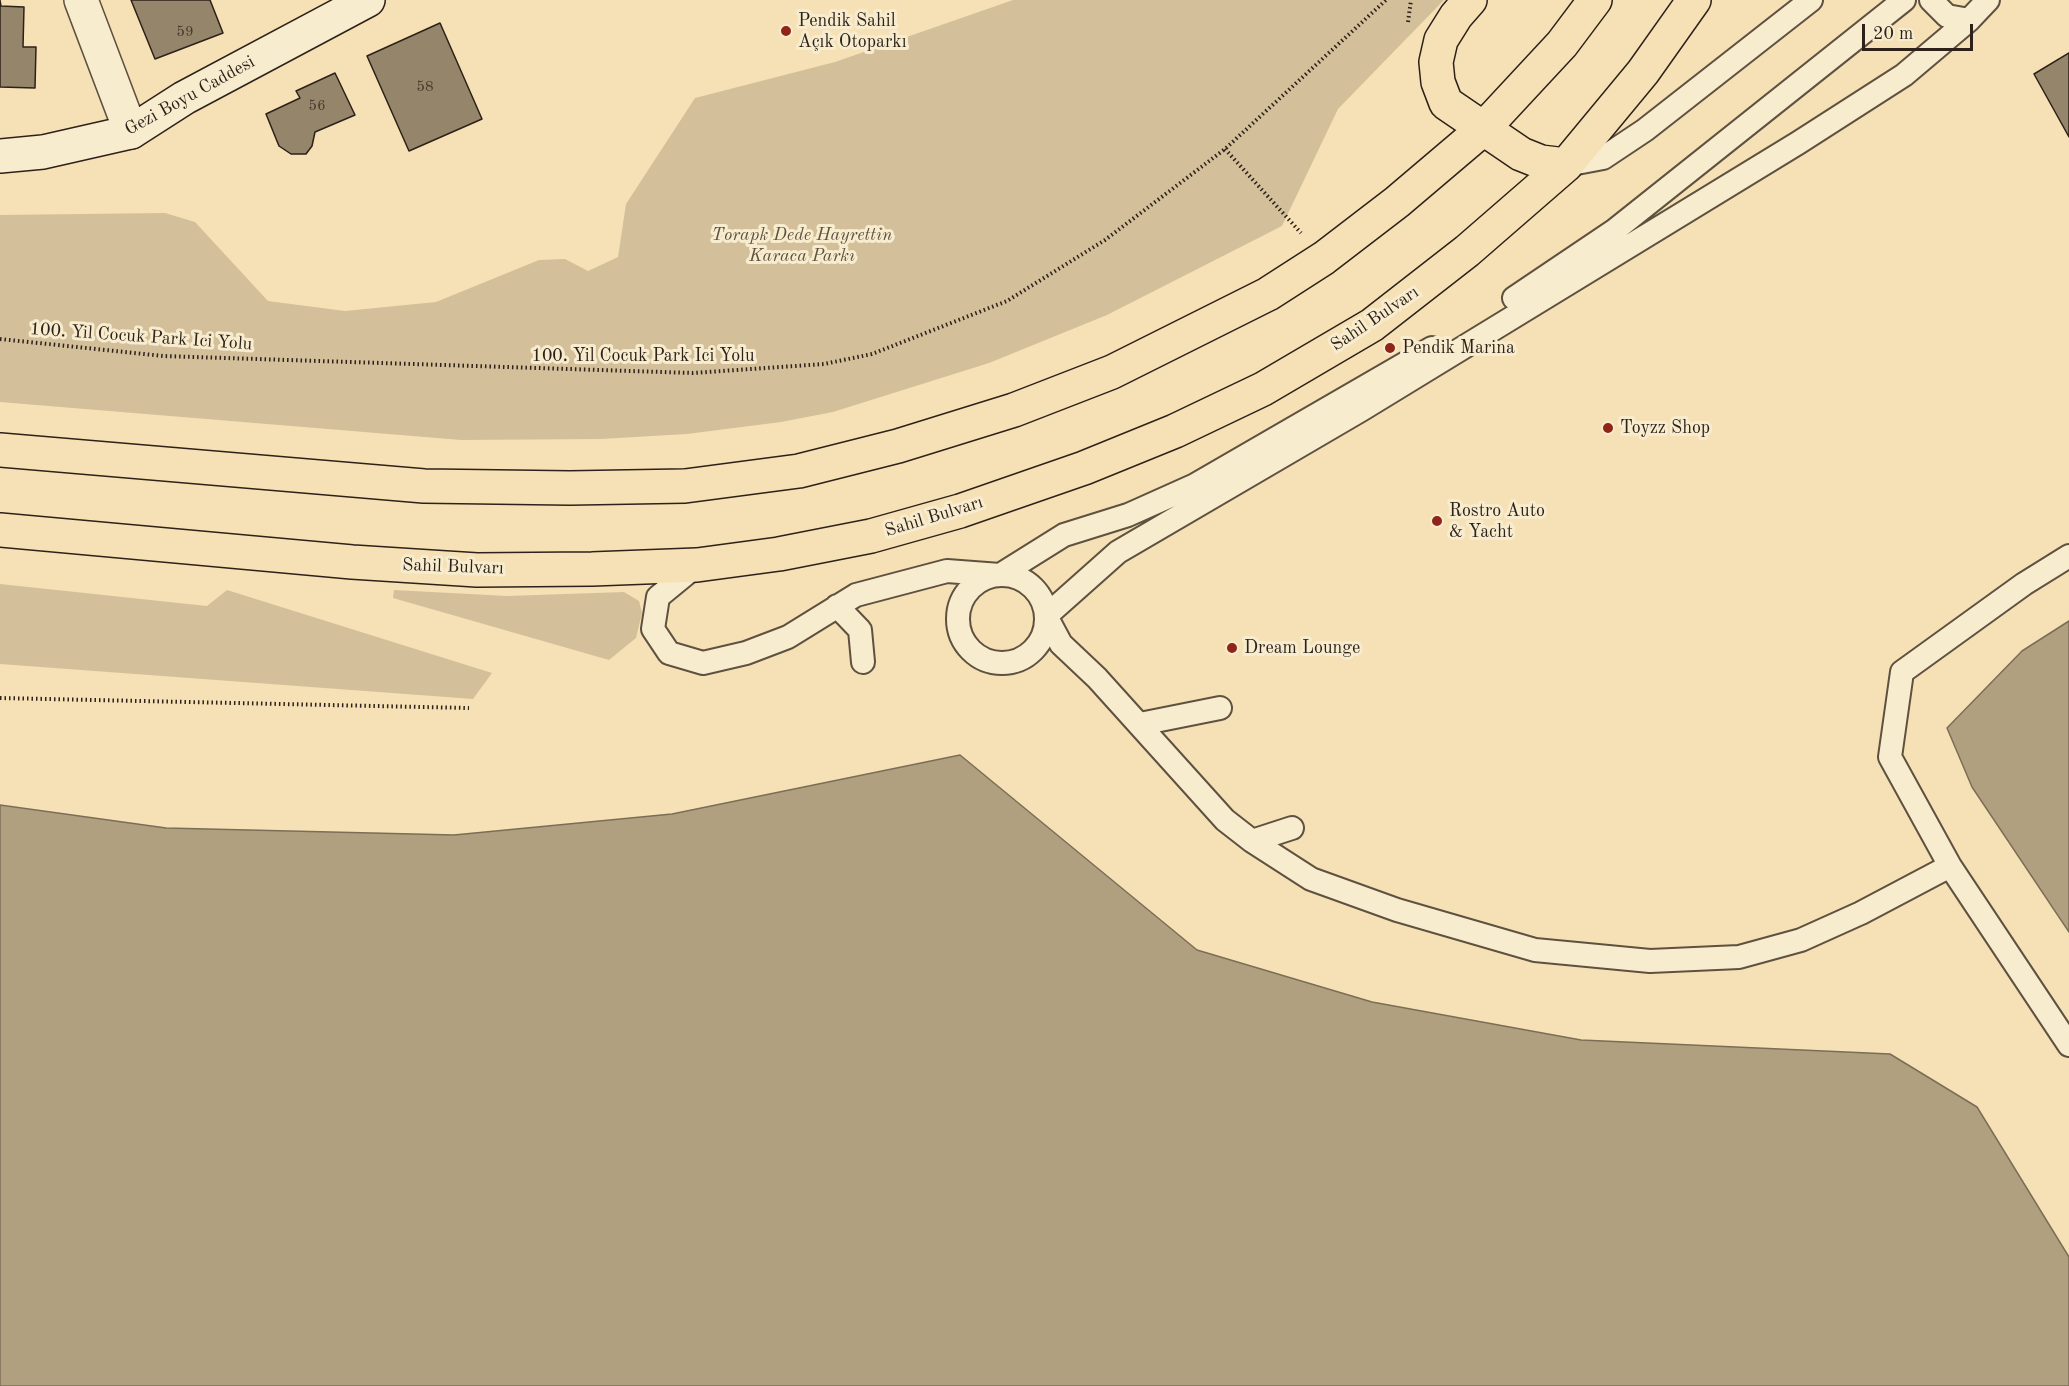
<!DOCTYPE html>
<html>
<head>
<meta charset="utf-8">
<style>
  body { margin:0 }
  #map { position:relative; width:2069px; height:1386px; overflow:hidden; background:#f5e1b5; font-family:"Old Standard TT",serif }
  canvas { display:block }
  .scale { position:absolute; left:1862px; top:24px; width:111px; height:27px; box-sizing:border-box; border:3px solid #2d2119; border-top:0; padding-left:8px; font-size:18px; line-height:21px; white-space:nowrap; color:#2d2119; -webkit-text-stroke:4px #f8eccf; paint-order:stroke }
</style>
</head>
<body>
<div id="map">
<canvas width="2069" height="1386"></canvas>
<div class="scale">20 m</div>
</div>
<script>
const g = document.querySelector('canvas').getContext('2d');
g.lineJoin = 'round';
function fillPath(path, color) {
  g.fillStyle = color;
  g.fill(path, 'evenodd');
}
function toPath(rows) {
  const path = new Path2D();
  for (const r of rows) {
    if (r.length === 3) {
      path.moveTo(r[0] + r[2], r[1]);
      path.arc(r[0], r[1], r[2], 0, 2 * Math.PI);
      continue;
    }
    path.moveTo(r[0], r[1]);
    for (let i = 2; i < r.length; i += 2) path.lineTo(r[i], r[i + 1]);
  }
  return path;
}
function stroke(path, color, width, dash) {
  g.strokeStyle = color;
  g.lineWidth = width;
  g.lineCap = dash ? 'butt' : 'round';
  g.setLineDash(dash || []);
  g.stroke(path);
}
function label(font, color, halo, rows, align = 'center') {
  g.font = font + ' "Old Standard TT",serif';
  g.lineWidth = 6;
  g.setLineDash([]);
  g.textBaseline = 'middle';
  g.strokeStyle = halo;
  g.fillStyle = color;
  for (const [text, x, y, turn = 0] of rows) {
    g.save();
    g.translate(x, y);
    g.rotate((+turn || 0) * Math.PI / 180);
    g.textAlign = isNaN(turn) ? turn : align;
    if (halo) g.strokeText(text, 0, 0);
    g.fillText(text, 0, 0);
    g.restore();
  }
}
fillPath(toPath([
  [1013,0,1444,0,1338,109,1282,226,1107,315,989,363,833,412,781,422,687,434,601,439,461,440,0,402,0,215,165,213,195,222,268,301,345,311,436,302,539,260,565,259,588,271,618,257,626,204,695,98,835,62],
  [0,584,207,606,227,590,492,673,473,699,0,664],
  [394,590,507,596,624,592,639,601,642,613,636,638,609,660,393,598]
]), '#d3c09a');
const water = toPath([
  [2069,621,2069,932,1972,787,1947,728,2022,651,2069,621],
  [960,755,1197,950,1372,1002,1581,1040,1890,1054,1977,1107,2069,1257,2069,1386,0,1386,0,805,166,828,454,835,672,814,960,755]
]);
fillPath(water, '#b1a080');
stroke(water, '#7c6d57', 1.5);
const building = toPath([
  [0,0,1,6,24,7,23,47,36,47,35,88,0,87,0,0],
  [131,0,210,0,223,33,155,59,131,0],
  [440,23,482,119,409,151,367,56,440,23],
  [2069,53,2069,137,2034,74,2069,53],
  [335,73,355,115,315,132,312,146,306,154,291,154,279,146,266,114,300,98,296,91,335,73]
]);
fillPath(building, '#95856a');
stroke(building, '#2d2119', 1.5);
const lane = toPath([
  [1931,0,1947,16,1969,20],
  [1988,0,1969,20,1904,75,1798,143,1361,410,1118,552,1046,616,1061,644,1097,678,1225,820,1252,841,1311,879,1397,910,1535,950,1650,961,1739,957,1801,940,1861,913,1950,866,1890,757,1902,672,2024,584,2069,556],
  [1566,165,1603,158,1645,130,1811,0],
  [1514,298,1615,230,1904,0],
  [697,565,658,597,653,629,669,653,703,663,746,653,788,637,856,595,947,571,1000,575,1064,535,1128,515,1195,485,1432,348],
  [1002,619,44],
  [837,606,860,630,863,662],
  [1140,724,1220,708],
  [1252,841,1292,828],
  [1950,866,2069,1045]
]);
const street = toPath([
  [81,0,131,132]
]);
const secondary = toPath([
  [0,156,43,152,131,132,184,98,368,0]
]);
const highway = toPath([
  [1470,0,1456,16,1441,40,1436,62,1438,82,1446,103,1521,154,1541,162,1566,165],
  [0,450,424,486,570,488,685,486,799,471,898,446,1014,410,1112,372,1268,294,1324,258,1397,202,1483,129,1562,44,1595,0],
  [0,530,352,562,477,570,592,569,697,565,779,554,871,536,960,511,1084,468,1175,431,1263,389,1372,325,1467,251,1566,165,1643,72,1694,0]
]);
stroke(lane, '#5f5140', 26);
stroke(street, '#5f5140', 36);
stroke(secondary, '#2d2119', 36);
stroke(highway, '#2d2119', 36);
stroke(toPath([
  [1408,22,1411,0],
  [1225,149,1301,233],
  [0,339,163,356,693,373,824,364,872,354,1007,301,1105,240,1225,149,1386,0],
  [0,698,469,708]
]), '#2d2119', 4, [1.5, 3]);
stroke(lane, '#f8eccf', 22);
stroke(street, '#f8eccf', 33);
stroke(secondary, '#f8eccf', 33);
stroke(highway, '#f5e1b5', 33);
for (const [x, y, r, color] of [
  [786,31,6,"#8f2418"],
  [1390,348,6,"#8f2418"],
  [1608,428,6,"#8f2418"],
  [1437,521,6,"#8f2418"],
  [1232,648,6,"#8f2418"]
]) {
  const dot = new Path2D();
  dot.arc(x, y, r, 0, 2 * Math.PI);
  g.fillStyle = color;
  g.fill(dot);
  stroke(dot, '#f8eccf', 2);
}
label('15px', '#473a2d', null, [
  ["59",185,32],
  ["58",425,87],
  ["56",317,106]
]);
label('18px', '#2d2119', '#f8eccf', [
  ["Pendik Sahil",798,21],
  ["Açık Otoparkı",798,42],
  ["Pendik Marina",1402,348],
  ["Toyzz Shop",1620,428],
  ["Rostro Auto",1449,511],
  ["& Yacht",1449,532],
  ["Dream Lounge",1244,648]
], 'left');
label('18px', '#2d2119', '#f8eccf', [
  ["Gezi Boyu Caddesi",190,96,-29],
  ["Sahil Bulvarı",1375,319,-34],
  ["100. Yil Cocuk Park Ici Yolu",141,337,4],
  ["100. Yil Cocuk Park Ici Yolu",643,356],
  ["Sahil Bulvarı",934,517,-17],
  ["Sahil Bulvarı",453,567,2]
]);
label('italic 18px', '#5f5140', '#f8eccf', [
  ["Torapk Dede Hayrettin",802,235],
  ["Karaca Parkı",802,256]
]);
</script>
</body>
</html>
